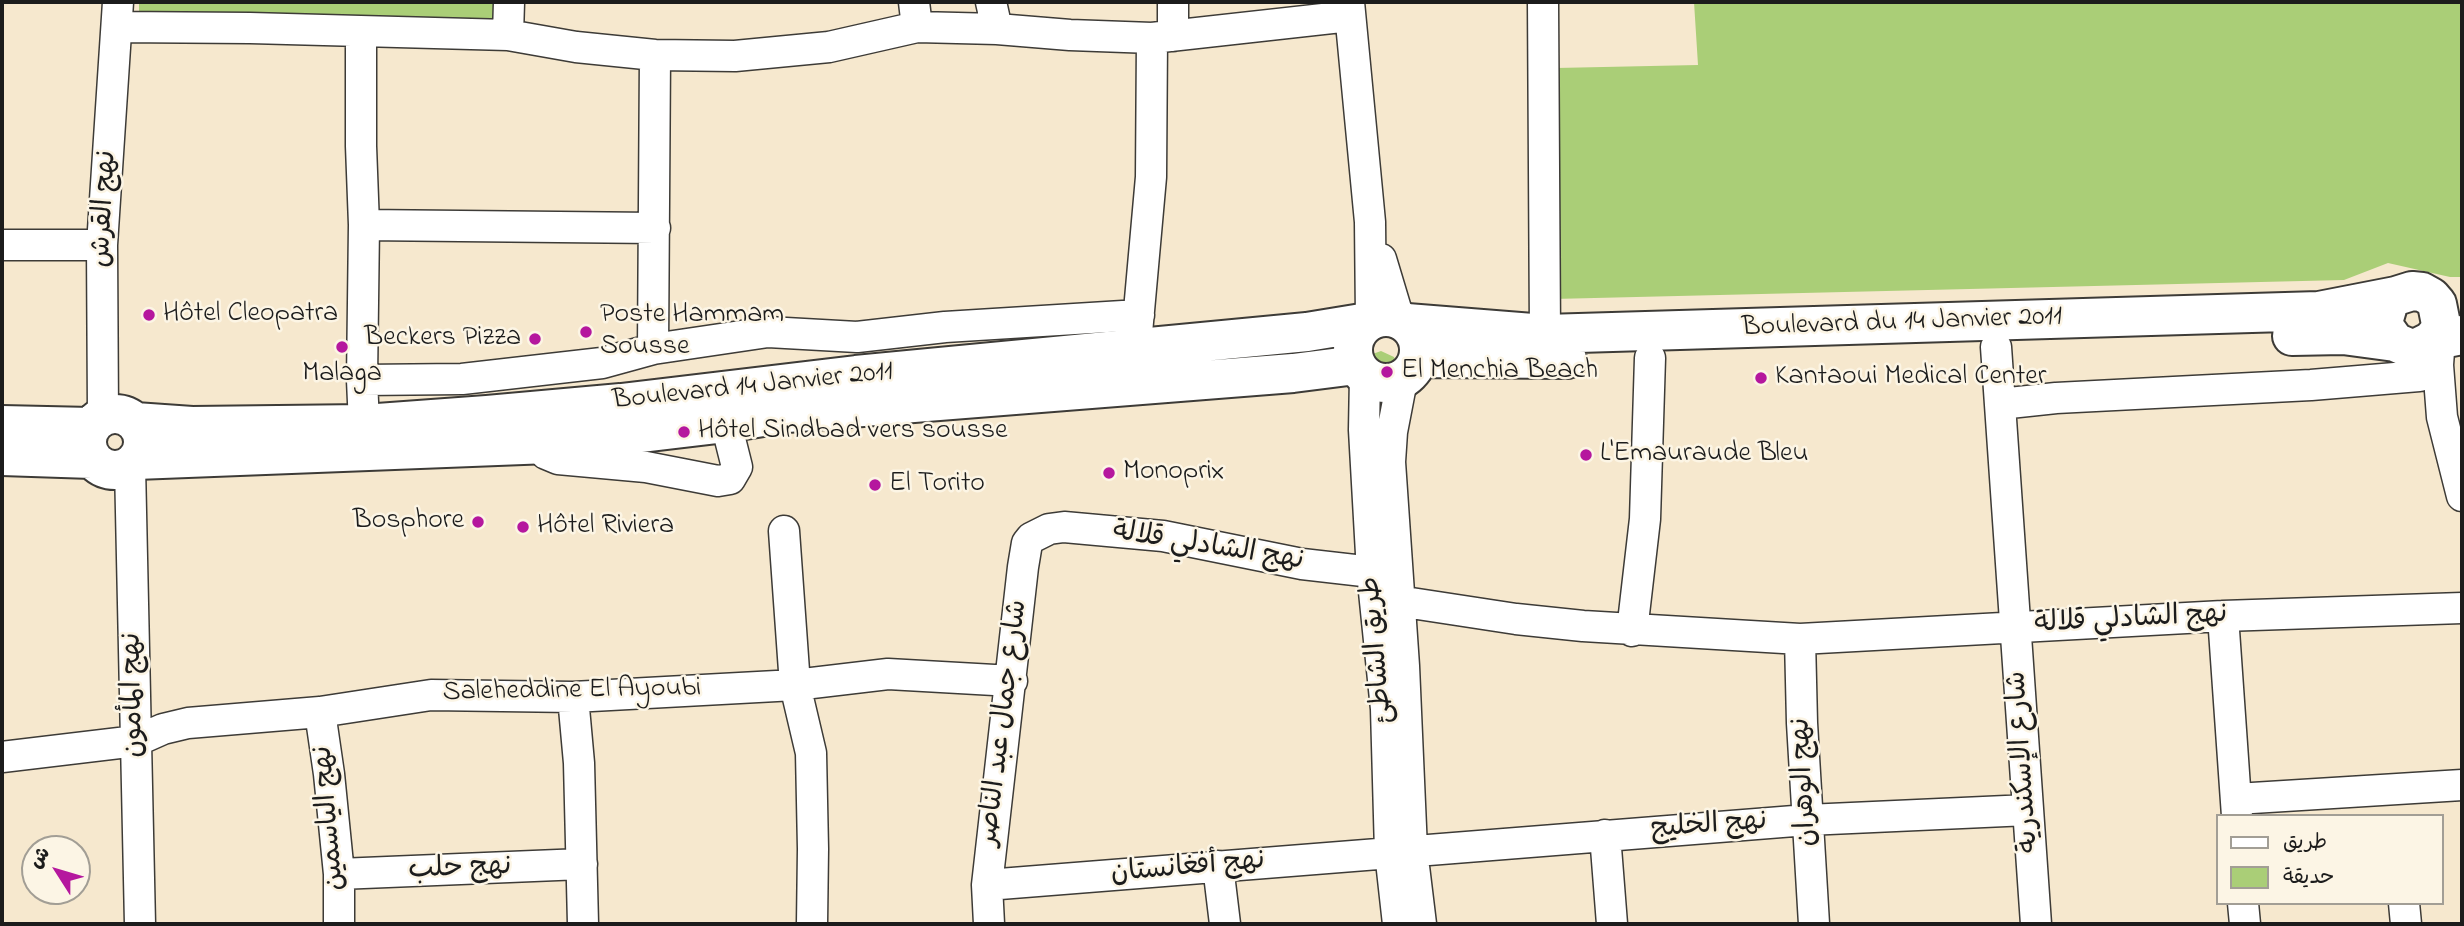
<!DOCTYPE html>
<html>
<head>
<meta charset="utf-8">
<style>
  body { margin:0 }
  #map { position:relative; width:2464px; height:926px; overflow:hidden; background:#f6e8ce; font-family:"Indie Flower","Playpen Sans Arabic",sans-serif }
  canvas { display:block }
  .frame { position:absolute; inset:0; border:4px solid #1c1c1c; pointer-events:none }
  .legend { position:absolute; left:2216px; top:814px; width:228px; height:91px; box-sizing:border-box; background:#fcf5e5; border:2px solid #a29e95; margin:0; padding:9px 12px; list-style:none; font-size:21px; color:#1c1c1c }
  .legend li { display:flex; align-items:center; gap:14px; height:35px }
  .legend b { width:35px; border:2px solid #a29e95 }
  .north { position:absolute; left:21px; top:835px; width:70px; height:70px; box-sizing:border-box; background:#fcf5e5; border:2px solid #a29e95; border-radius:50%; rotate:307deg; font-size:19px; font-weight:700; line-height:28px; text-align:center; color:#1c1c1c }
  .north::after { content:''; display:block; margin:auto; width:24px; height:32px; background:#b5179e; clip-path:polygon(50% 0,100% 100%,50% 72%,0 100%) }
</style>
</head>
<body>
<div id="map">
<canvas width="2464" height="926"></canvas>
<div class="frame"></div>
<ul class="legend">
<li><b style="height:9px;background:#fff"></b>طريق</li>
<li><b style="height:19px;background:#aace77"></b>حديقة</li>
</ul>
<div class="north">ش</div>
</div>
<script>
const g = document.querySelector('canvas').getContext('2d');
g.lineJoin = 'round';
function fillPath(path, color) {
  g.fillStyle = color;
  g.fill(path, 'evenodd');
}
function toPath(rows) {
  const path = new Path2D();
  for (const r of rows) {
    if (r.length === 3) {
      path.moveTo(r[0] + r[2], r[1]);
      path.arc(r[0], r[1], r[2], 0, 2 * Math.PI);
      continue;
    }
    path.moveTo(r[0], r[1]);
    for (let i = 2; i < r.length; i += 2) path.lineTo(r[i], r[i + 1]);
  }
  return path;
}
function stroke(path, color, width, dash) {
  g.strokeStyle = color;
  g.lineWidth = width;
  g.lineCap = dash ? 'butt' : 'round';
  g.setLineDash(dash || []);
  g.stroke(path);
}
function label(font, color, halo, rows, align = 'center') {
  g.font = font + ' "Indie Flower","Playpen Sans Arabic",sans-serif';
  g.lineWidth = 5;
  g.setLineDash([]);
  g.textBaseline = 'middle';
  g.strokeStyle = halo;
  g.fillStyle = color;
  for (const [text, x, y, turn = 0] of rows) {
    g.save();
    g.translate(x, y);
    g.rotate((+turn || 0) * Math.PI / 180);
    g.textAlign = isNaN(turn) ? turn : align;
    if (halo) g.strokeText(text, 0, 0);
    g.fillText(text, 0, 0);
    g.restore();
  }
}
fillPath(toPath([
  [139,2,501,2,500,43,139,27],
  [1694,2,2462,2,2462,277,2450,277,2388,263,2344,280,1553,299,1556,68,1698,65],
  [1381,351,1394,357,1399,371,1387,387,1379,389,1367,356]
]), '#aace77');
const minor = toPath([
  [914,2,917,27],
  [991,2,997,29],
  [1173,2,1173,36],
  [1349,2,1370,222,1371,320],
  [1543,2,1545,334],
  [117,27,250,28,508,35,576,47,655,55,735,56,829,47,917,27,997,29,1070,35,1152,38,1350,16],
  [361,32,361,146,364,225,362,380,364,424],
  [508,35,509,2],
  [364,225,655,228],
  [2,245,102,245],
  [1381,259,1399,319],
  [2441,324,2438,365,2442,417,2462,496],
  [1137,333,1151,177,1152,38],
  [1996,347,2036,924],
  [653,349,655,55],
  [1365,376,1364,430,1372,572,1386,709,1390,852,1398,924],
  [362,380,462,379,602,363,653,349,768,332,857,337,945,327,1139,315],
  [1402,380,1392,432,1390,462,1404,666,1412,850,1421,924],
  [2000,404,2056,398,2311,385,2419,376],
  [103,416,102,245,118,2],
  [549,444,546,454,558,459,646,467,718,481,730,479,737,467,726,423],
  [130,466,140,924],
  [784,531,795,685,811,753,813,849,812,924],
  [1398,601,1516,619,1583,626,1800,639,2223,616,2462,608],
  [2223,616,2237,816],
  [1632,631,1645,519,1650,358],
  [1800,639,1802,723,1814,924],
  [573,697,579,763,583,924],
  [320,712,329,774,339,874,339,924],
  [2,757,136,741,163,729,188,723,320,712,431,695,573,697,795,685,888,674,1012,681],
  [2236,799,2462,785],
  [1605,835,1612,924],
  [1218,866,1225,924],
  [339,874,582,864],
  [987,885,1807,820,2028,810],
  [2243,903,2245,924],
  [2404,903,2406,924],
  [989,924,987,885,1023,567,1027,543,1031,538,1049,529,1064,527,1163,536,1302,564,1372,572]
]);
const major = toPath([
  [1386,350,33],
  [1407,323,1545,334,2319,311,2396,296],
  [2292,336,2343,335,2395,342],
  [2431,341,2438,333,2441,324,2437,304,2431,297,2422,292,2412,291,2396,296,2389,302,2384,319,2385,328,2395,342,2409,348,2417,348,2431,341,2462,335],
  [1419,358,1567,359],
  [115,442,28],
  [135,422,192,426,364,424,487,415,621,403,856,375,1307,332,1368,322],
  [2,425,91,427],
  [2,456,92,459],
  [136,460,549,444,726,423,787,413,1293,373,1356,365]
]);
stroke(minor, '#3d3b37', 33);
stroke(major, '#3d3b37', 42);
stroke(minor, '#fff', 30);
stroke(major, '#fff', 38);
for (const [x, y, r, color] of [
  [149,315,7,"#b5179e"],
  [586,332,7,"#b5179e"],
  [535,339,7,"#b5179e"],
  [342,347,7,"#b5179e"],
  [1387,372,7,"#b5179e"],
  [1761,378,7,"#b5179e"],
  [684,432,7,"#b5179e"],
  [1586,455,7,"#b5179e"],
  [1109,473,7,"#b5179e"],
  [875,485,7,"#b5179e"],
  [478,522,7,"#b5179e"],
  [523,527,7,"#b5179e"]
]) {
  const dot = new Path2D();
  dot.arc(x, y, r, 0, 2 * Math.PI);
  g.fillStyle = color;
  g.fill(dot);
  stroke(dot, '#fcf5e5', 2.5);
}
label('28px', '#1c1c1c', '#fcf5e5', [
  ["نهج القرش",106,209,-87],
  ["Boulevard du 14 Janvier 2011",1902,324,-2],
  ["Boulevard 14 Janvier 2011",753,388,-6],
  ["نهج الشادلي قلالة",1208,548,9],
  ["نهج الشادلي قلالة",2131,621,-3],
  ["طريق الشاطئ",1379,650,-95],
  ["Saleheddine El Ayoubi",572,692,-1],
  ["نهج المأمون",135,695,-91],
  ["شارع جمال عبد الناصر",1005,723,-83],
  ["شارع الإسكندرية",2025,762,-94],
  ["نهج الوهران",1806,782,-93],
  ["نهج الياسمين",331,818,-95],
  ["نهج الخليج",1709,827,-4],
  ["نهج أفغانستان",1188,869,-5],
  ["نهج حلب",460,870,-2]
]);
label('28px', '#1c1c1c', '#fcf5e5', [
  ["Hôtel Cleopatra",163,315],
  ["Poste Hammam",600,316],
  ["Sousse",600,348],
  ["Beckers Pizza",521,339,"right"],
  ["El Menchia Beach",1401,372],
  ["Malaga",342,375,"center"],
  ["Kantaoui Medical Center",1775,378],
  ["Hôtel Sindbad vers sousse",698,432],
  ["L'Emauraude Bleu",1600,455],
  ["Monoprix",1123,473],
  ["El Torito",889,485],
  ["Bosphore",464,522,"right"],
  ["Hôtel Riviera",537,527]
], 'left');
</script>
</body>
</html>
